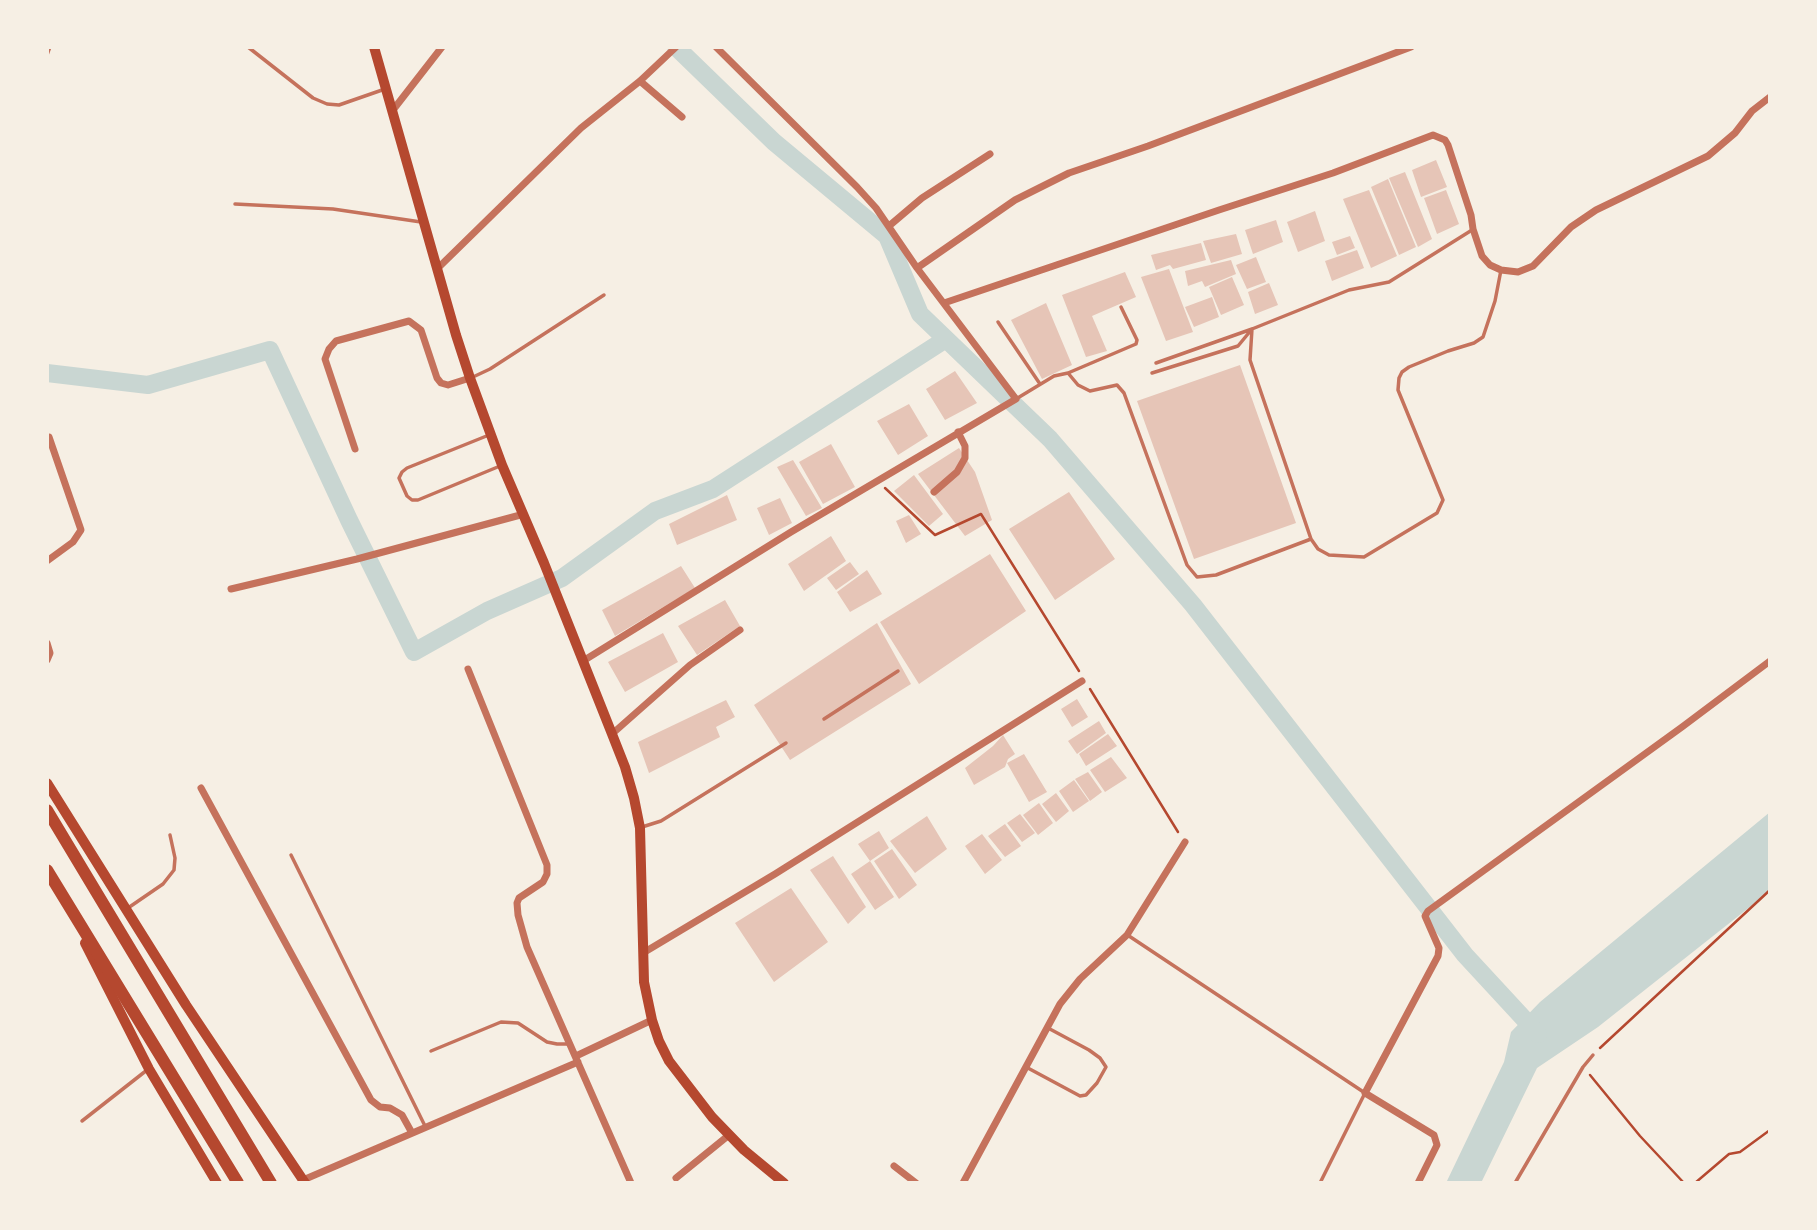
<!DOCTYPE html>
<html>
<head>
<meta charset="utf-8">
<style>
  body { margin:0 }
  #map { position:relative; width:1817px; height:1230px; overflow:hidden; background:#f6efe4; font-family:"DM Sans",sans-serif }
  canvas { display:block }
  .frame { position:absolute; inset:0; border:49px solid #f6efe4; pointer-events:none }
</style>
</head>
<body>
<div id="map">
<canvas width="1817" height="1230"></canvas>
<div class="frame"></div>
</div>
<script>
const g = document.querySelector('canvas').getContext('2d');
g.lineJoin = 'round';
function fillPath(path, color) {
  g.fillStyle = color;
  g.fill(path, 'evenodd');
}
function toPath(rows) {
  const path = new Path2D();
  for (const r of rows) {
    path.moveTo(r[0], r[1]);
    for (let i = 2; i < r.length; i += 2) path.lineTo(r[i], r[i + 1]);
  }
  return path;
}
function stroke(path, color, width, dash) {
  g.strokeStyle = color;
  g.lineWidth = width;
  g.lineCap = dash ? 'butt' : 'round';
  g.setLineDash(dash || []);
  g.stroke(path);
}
fillPath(toPath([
  [1770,812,1770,891,1598,1027,1537,1068,1481,1183,1446,1183,1504,1062,1511,1032,1540,1002]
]), '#c9d6d2');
stroke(toPath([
  [676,47,774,142,887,236,920,314,1050,439,1193,605,1465,955,1538,1034],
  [47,373,148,385,270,350,349,520,414,652,487,611,562,578,655,511,713,489,946,339]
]), '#c9d6d2', 18);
fillPath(toPath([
  [1436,160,1447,187,1421,197,1412,170],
  [1405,172,1432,239,1418,247,1389,178],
  [1388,179,1416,247,1399,255,1371,187],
  [1369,190,1397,256,1371,268,1343,199],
  [1446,190,1459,224,1437,234,1424,198],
  [1315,211,1325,241,1298,252,1287,222],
  [1276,220,1283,242,1253,254,1245,230],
  [1236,234,1242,254,1211,263,1203,241],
  [1350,236,1355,248,1337,255,1332,242],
  [1201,243,1206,260,1173,269,1170,265,1156,270,1151,255],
  [1357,250,1364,268,1332,281,1325,261],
  [1256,257,1266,282,1247,289,1236,265],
  [1231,260,1236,274,1205,287,1202,281,1188,286,1185,271],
  [1169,269,1193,332,1166,341,1141,277],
  [1125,272,1136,297,1092,316,1107,351,1086,357,1062,295],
  [1232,277,1244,305,1221,315,1209,287],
  [1269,283,1278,305,1255,314,1248,292],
  [1212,297,1219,317,1194,327,1185,307],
  [1046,303,1072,365,1042,379,1011,320],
  [1240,365,1296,523,1194,559,1137,401],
  [955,371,977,403,945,420,926,389],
  [909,404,928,436,898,455,877,421],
  [831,444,855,487,823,504,799,462],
  [959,448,975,472,992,520,965,536,918,474],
  [793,460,822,508,806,516,777,467],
  [914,475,943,514,929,526,894,491],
  [1069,492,1115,559,1055,600,1009,529],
  [727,495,737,520,677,545,669,524],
  [780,498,792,523,769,535,757,508],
  [909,515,921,534,906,543,896,521],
  [831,536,846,561,804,591,788,564],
  [990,554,1026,611,919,684,880,622],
  [850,562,859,574,836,590,827,578],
  [681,566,695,588,615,636,602,610],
  [867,570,882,594,850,612,837,592],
  [725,600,740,626,697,655,678,626],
  [877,623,911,684,790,760,754,705],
  [663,633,678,662,625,692,608,662],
  [1077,699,1088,717,1072,727,1061,709],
  [726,700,735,717,716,727,720,737,649,773,638,742],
  [1099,721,1106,733,1077,754,1068,741],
  [1108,734,1117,746,1086,766,1079,754],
  [1003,735,1015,754,1008,759,1005,767,974,785,965,768,993,746],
  [1024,754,1047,792,1029,802,1007,763],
  [1111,757,1127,778,1105,792,1090,770],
  [1088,772,1102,792,1090,801,1075,779],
  [1074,780,1089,801,1073,812,1059,791],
  [1056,793,1069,811,1056,822,1042,804],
  [1039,803,1053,823,1038,835,1023,815],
  [1020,814,1035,833,1022,842,1007,823],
  [927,816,947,849,915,873,890,841],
  [1005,824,1021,846,1005,857,988,836],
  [879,831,889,848,870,861,858,844],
  [982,834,1002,860,985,874,965,846],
  [892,849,917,885,899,899,874,861],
  [833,856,866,907,848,924,810,870],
  [870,861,894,897,875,910,851,874],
  [791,888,828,942,774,982,735,923]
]), '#e6c5b7');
stroke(toPath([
  [885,488,935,535,981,514,1079,671],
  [1090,689,1178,832],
  [1600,1048,1770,890],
  [1590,1075,1640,1136,1684,1183],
  [1695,1183,1729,1154,1740,1152,1770,1130]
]), '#b5482f', 2.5);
stroke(toPath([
  [248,47,313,98,327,104,339,105,385,89],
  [47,55,50,47],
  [235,204,333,209,421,222],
  [998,322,1040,384],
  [1156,363,1252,329,1349,290,1389,282,1472,230],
  [1068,373,1136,344,1137,340,1121,307],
  [1152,373,1238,346,1252,329,1250,360,1311,539,1318,549,1329,555,1364,557,1437,513,1443,500,1398,390,1399,378,1402,372,1409,367,1448,351,1474,343,1483,337,1495,301,1501,270],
  [473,377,490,369,604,295],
  [1016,399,1054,376,1068,373,1078,385,1090,391,1117,385,1124,393,1187,565,1197,577,1216,575,1311,539],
  [489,435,407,468,402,472,399,478,407,496,412,500,418,500,500,466],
  [824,719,898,671],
  [642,827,661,821,786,743],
  [291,855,425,1126],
  [128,908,163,884,174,870,175,858,170,835],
  [1129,936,1365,1093,1320,1183],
  [431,1051,501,1022,518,1023,547,1042,557,1044,568,1044],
  [1026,1067,1080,1096,1086,1095,1097,1083,1106,1067,1100,1058,1089,1050,1048,1028],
  [82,1121,147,1070],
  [1515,1183,1583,1067,1593,1055]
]), '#c5725c', 3.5);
stroke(toPath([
  [640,81,682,117],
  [393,110,442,47],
  [889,226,922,198,990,154],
  [438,268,581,128,640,81,676,47],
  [917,268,1015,200,1069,173,1148,146,1411,47],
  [944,303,1219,210,1333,173,1433,135,1445,140,1448,145,1471,215,1473,229,1482,256,1490,265,1501,270,1518,272,1533,266,1571,227,1596,210,1708,156,1735,133,1752,111,1770,97],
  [355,449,325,359,329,349,336,341,409,321,421,330,437,378,441,383,448,385,470,378],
  [934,492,957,472,965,458,965,446,958,432],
  [47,561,73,542,81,530,49,437],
  [231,589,357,559,524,514],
  [47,643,50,653,47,660],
  [583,661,791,532,1016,399,917,268,876,208,857,187,716,47],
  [468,669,547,865,547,874,543,882,519,898,517,903,518,915,527,947,631,1183],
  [612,734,690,665,740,630],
  [201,788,371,1100,380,1107,390,1108,402,1115,412,1133],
  [643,953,775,874,1082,681],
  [576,1056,652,1020],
  [894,1166,916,1183],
  [676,1178,729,1135],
  [303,1180,578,1062],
  [963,1183,1060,1004,1080,979,1127,935,1185,842],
  [1418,1183,1437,1145,1434,1135,1365,1093,1438,956,1439,948,1425,916,1428,911,1682,727,1770,661]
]), '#c5725c', 7);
stroke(toPath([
  [374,47,456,335,470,378,502,465,544,563,612,734,625,767,634,798,640,828,644,982,652,1020,659,1041,669,1061,712,1117,744,1150,784,1183],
  [47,783,186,1005,305,1183],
  [85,943,149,1069,217,1183]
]), '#b5482f', 10);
stroke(toPath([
  [47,810,271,1183],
  [47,870,238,1183]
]), '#b5482f', 12);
</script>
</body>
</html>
